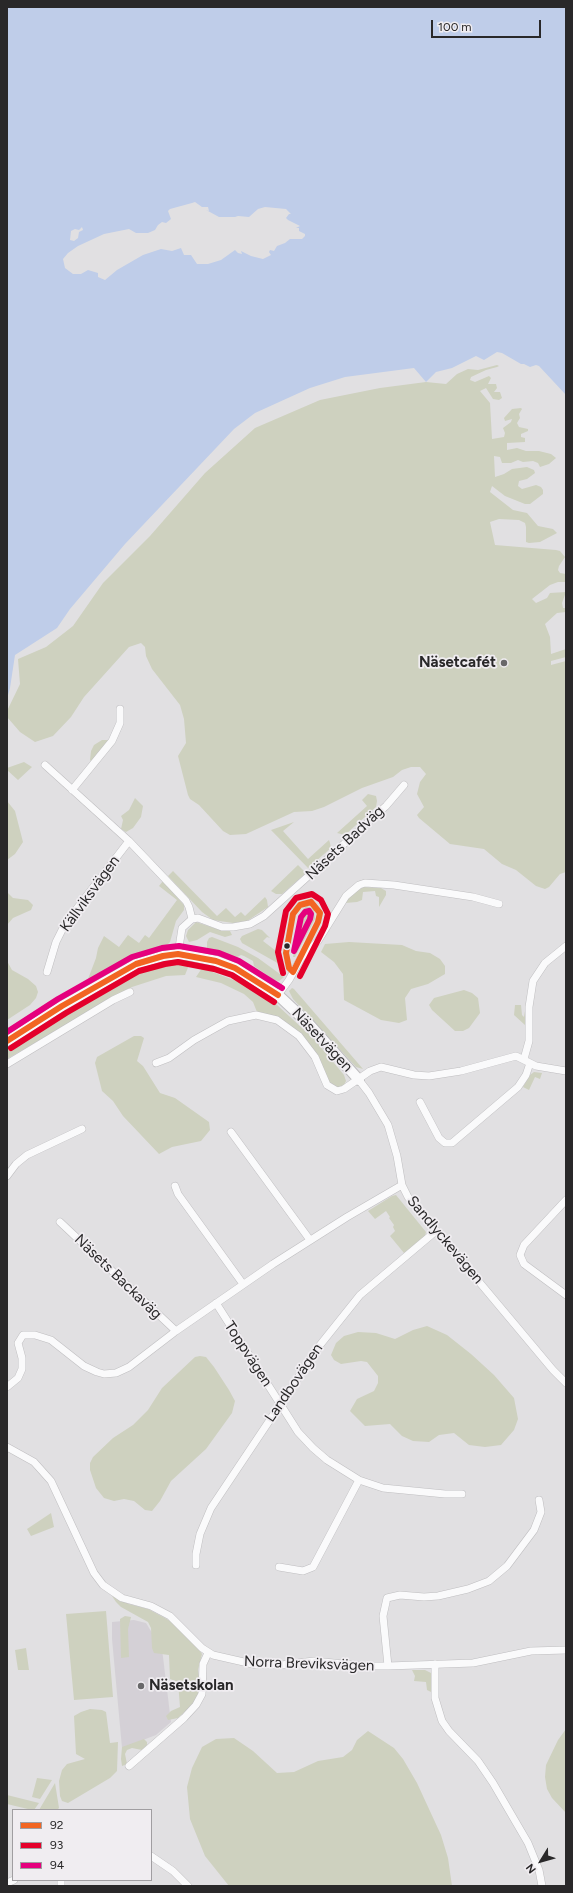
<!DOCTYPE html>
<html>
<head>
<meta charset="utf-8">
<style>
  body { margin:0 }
  #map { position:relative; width:573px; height:1893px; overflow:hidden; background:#e1e0e2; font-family:Figtree,sans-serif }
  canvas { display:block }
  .frame { position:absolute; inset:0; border:8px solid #292829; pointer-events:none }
  .legend { position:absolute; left:12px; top:1809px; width:140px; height:72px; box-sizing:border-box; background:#f0edf1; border:1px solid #a09ea1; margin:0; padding:5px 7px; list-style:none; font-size:12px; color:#292829 }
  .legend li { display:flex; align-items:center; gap:8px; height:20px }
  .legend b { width:20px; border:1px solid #a09ea1 }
  .north { position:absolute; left:521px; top:1841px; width:40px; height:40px; -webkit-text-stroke:3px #f0edf1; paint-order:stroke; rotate:233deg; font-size:11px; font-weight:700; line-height:16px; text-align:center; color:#292829 }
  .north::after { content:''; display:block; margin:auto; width:14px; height:18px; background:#292829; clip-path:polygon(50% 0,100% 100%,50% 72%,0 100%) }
  .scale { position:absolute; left:431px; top:20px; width:110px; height:18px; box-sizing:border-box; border:2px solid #292829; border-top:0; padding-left:5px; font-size:12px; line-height:14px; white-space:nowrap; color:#292829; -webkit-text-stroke:3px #f0edf1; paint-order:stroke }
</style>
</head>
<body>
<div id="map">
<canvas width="573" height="1893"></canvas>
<div class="frame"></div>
<ul class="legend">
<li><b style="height:5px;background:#f26522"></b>92</li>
<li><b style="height:5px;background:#e4002b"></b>93</li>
<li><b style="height:5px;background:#e5007d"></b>94</li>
</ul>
<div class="north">N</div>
<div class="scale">100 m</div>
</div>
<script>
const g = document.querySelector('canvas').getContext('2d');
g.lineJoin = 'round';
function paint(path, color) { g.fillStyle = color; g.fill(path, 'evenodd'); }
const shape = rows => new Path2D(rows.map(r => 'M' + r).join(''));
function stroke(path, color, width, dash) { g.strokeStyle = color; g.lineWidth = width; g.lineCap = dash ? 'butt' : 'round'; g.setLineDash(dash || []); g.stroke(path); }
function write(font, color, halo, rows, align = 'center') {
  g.font = font + ' Figtree,sans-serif'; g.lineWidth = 3.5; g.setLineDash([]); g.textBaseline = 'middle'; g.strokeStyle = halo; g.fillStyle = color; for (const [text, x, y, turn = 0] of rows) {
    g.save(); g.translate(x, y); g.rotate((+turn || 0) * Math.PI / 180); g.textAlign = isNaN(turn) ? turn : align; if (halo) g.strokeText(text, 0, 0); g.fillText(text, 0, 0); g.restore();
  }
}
paint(shape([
  [134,1620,146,1623,162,1649,171,1722,156,1735,122,1748,112,1639,112,1622]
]), '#d4d0d6');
paint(shape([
  [497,365,499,366,497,367,486,370,471,377,470,380,475,382,489,376,491,378,488,384,496,384,497,388,494,392,500,392,502,398,499,400,493,399,486,388,480,391,490,403,492,439,504,437,505,433,503,428,511,422,512,419,505,421,504,418,512,409,521,408,522,409,519,414,520,418,517,423,519,427,528,429,528,431,521,434,521,437,525,438,525,442,507,443,507,450,517,448,526,451,539,451,551,454,556,458,549,464,540,467,538,463,533,461,523,462,518,460,511,463,502,463,500,457,494,456,495,477,504,474,512,469,527,467,534,470,535,473,527,479,519,481,518,486,522,489,536,485,541,487,543,490,543,494,530,504,525,504,505,496,492,486,490,492,513,510,527,513,538,526,553,529,557,533,540,542,529,543,526,542,526,527,525,523,519,520,499,519,490,522,495,545,556,550,560,551,565,557,559,566,558,570,560,573,566,574,566,582,558,582,550,585,532,599,536,603,547,598,550,593,566,592,562,603,563,608,566,608,566,612,557,613,545,624,550,637,551,654,566,649,566,657,551,661,551,665,566,661,566,872,560,874,549,887,545,889,536,886,516,870,502,864,484,849,450,844,419,818,417,815,424,807,417,794,420,782,426,774,420,767,411,767,402,770,393,777,362,788,324,807,312,811,294,812,246,834,230,835,223,831,199,805,190,799,188,795,178,756,186,743,184,719,180,705,152,669,146,656,145,647,141,643,129,647,84,697,71,717,53,736,35,742,20,732,7,717,7,711,20,684,18,659,46,647,73,626,103,583,150,536,205,473,255,428,320,400,380,388,426,382,446,384,457,374,468,369,478,370],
  [102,740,109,740,92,762,90,760,91,751,94,745],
  [24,762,32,767,18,780,7,770,7,768],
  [368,794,376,796,377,801,376,807,345,835,337,833,367,806,362,800],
  [135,798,143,806,141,817,133,828,126,832,121,829,123,820,121,816,129,810],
  [7,801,15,811,23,842,15,854,7,860],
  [294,822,283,831,308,859,329,840,330,843,331,848,308,868,271,830],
  [298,865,306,873,282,894,276,894,271,891],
  [173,871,217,916,226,908,235,917,241,912,245,916,265,897,267,900,268,907,247,921,233,923,213,920,202,912,168,876],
  [163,881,184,905,184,910,176,921,170,942,164,948,136,954,88,983,88,979,96,958,98,948,104,936,119,947,128,935,139,943,145,935,149,938,177,900,159,886],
  [363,887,381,888,386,891,386,895,379,907,379,897,376,896,375,891,363,892,362,900,357,902,345,903,350,896],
  [7,892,13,898,28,900,33,905,31,910,13,918,7,925],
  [307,906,314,909,315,919,295,957,293,957,299,916,304,908],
  [196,922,217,929,230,931,232,935,225,937,210,932,197,940,189,942,186,936,188,930],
  [258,929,262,930,270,938,267,937,263,941,280,954,281,965,242,943,240,939,242,936],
  [212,937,238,947,258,958,284,977,279,981,274,980,254,966,253,961,244,956,241,955,237,957,207,950,207,942,209,938],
  [349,942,402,945,416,951,430,953,440,959,445,966,445,974,428,984,411,989,405,998,407,1020,399,1023,381,1020,344,1000,343,974,334,962,321,952,325,944],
  [7,961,12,970,28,979,36,986,38,992,36,998,30,1005,7,1020],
  [172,964,189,965,185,975,166,976,132,987,7,1059,7,1046,56,1015,126,977,147,969],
  [202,968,239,982,263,994,276,1004,314,1039,344,1075,346,1081,344,1085,337,1088,329,1083,317,1055,299,1033,275,1016,257,1012,253,1002,244,994,221,983,196,977],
  [292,988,294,989,363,1069,356,1067,293,999,289,991],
  [464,990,472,993,478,998,480,1013,469,1028,463,1031,455,1031,432,1010,429,1005,434,998],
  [515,1005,521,1005,522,1015,524,1017,526,1005,525,1025,514,1015],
  [134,1036,141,1036,144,1038,137,1061,143,1066,160,1093,175,1098,209,1122,210,1130,201,1141,172,1147,159,1154,123,1116,113,1101,102,1091,95,1063,97,1057],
  [534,1072,542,1073,540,1079,535,1077,529,1090,523,1087,530,1075],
  [396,1195,426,1232,425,1236,404,1253,390,1236,395,1231,393,1227,394,1225,389,1218,390,1217,386,1211,375,1219,368,1211,392,1196],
  [427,1326,447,1335,471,1354,494,1375,514,1398,518,1419,514,1430,501,1445,485,1447,469,1445,454,1433,439,1435,429,1442,413,1441,402,1436,390,1424,365,1426,350,1411,357,1399,374,1391,378,1383,378,1376,367,1362,361,1361,341,1364,334,1360,331,1355,336,1343,344,1336,358,1332,376,1333,395,1339,413,1330],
  [200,1356,206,1357,214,1367,229,1390,235,1401,232,1413,206,1449,171,1481,160,1501,152,1511,145,1510,134,1501,124,1499,114,1501,104,1498,96,1488,90,1470,90,1463,93,1457,113,1438,133,1425,148,1410,162,1388,195,1357],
  [51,1513,54,1527,31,1536,27,1529],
  [112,1596,129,1604,148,1609,165,1618,175,1624,200,1651,202,1654,198,1670,200,1685,198,1695,193,1704,178,1718,168,1720,166,1716,171,1711,180,1707,178,1682,170,1679,169,1655,154,1653,152,1648,151,1628,148,1622,121,1607,116,1602],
  [106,1611,113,1697,74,1700,66,1614],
  [125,1616,131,1617,128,1629,129,1657,121,1658,120,1619],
  [26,1648,29,1670,18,1670,15,1650],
  [412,1670,425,1670,431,1673,431,1692,427,1690,426,1682,414,1681,415,1676],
  [90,1709,102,1710,106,1712,110,1743,118,1742,117,1771,110,1778,68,1803,62,1801,60,1796,59,1781,62,1770,67,1764,85,1759,76,1754,74,1716,81,1712],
  [566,1729,566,1813,552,1798,547,1789,545,1777,546,1765,558,1740],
  [368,1731,394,1748,403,1759,417,1783,441,1835,448,1858,452,1886,229,1886,205,1856,190,1819,187,1787,192,1768,202,1747,216,1739,234,1738,253,1751,277,1773,294,1772,318,1761,343,1757,352,1750,357,1740],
  [144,1739,147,1742,147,1745,142,1750,132,1748,127,1750,125,1754,127,1764,122,1766,121,1759,122,1747],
  [37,1778,52,1780,40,1799,32,1797],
  [55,1783,59,1808,57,1810,39,1810],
  [7,1795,39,1803,34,1810,32,1810,7,1804]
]), '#ced1bf');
paint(shape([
  [7,7,566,7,566,395,539,366,536,365,530,367,524,364,521,364,502,353,497,352,484,360,476,356,452,368,436,372,426,382,414,368,345,377,310,388,255,413,234,429,125,544,70,609,57,628,15,655,10,688,7,699],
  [192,203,195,202,202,207,208,207,209,211,206,210,208,211,219,217,235,217,238,216,249,217,258,209,265,207,286,209,291,214,289,214,286,218,288,220,300,226,296,228,299,228,299,231,305,234,305,236,302,239,290,239,285,243,277,246,274,251,270,250,269,252,271,255,263,259,251,256,241,251,242,254,238,253,235,250,221,260,208,264,197,264,191,255,184,255,181,248,172,251,161,249,143,255,117,270,105,280,98,277,98,273,88,270,81,274,73,274,65,268,63,259,68,253,78,246,104,234,129,229,136,233,148,233,155,230,158,225,162,222,166,223,171,219,168,211,170,209],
  [82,227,83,230,79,232,78,238,74,241,70,240,71,231,75,229,79,230]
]), '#bfcde9');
const street = shape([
  [45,765,129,841,186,901,189,907,192,919],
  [72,790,112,741,120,723,120,709],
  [178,954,182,928,192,919,198,918,222,927,233,927,250,924,264,916,386,806,404,785],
  [47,972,56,942,65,924,129,841],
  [278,995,289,980,301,958,318,941,346,896,359,885,365,883,394,885,473,897,499,904],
  [524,1059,529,1041,529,1007,533,981,545,963,566,946],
  [156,1063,169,1058,194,1040,228,1021,256,1015,277,1020,299,1036,315,1057,327,1085,337,1091,344,1089,370,1071,381,1067,414,1075,429,1076,461,1071,516,1056,536,1066,566,1071],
  [7,1064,113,1000,130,992],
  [359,1080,369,1093,388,1125,397,1156,402,1185,408,1197,553,1370,566,1383],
  [420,1102,439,1138,445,1143,452,1143,518,1087,526,1075,530,1063],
  [231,1132,310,1240],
  [7,1176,16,1164,27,1155,82,1129],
  [175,1186,178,1194,243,1284],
  [566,1200,524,1245,520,1255,524,1264,566,1295],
  [60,1222,176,1331],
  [216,1303,298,1432,313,1448,327,1460,359,1480,383,1488,445,1494,462,1494],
  [7,1387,18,1378,22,1369,22,1358,18,1343,23,1335,35,1335,51,1340,84,1366,97,1372,104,1374,116,1373,129,1367,176,1331,273,1264,347,1217,402,1185],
  [7,1447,34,1462,51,1481,94,1573,103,1585,122,1598,151,1606,170,1616,202,1648,213,1655,257,1665,281,1665,314,1661,363,1666,388,1666,473,1663,531,1651,566,1650],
  [196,1565,196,1554,200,1534,211,1508,320,1345,360,1295,436,1231],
  [279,1567,303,1571,313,1567,359,1480],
  [435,1664,435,1698,442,1721,449,1731,478,1761,493,1783,528,1843,539,1870,542,1886],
  [388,1666,383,1616,387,1598,400,1595,424,1597,438,1596,468,1589,489,1581,507,1566,534,1530,541,1512,539,1500],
  [129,1766,184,1718,196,1705,202,1694,203,1664,208,1653],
  [151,1856,173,1871,188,1886],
  [61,1880,61,1886],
  [7,1883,14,1880]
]);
const secondary = shape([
  [7,1041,62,1006,136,964,163,956,178,954,192,956,216,961,235,968,278,995,309,1024,359,1080]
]);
stroke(street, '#bfbec0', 8);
stroke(secondary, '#bfbec0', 12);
stroke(street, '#fafafb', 7);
stroke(secondary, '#fafafb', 10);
stroke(shape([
  [311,902,320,913,318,922,293,972,289,968,286,953,293,914,300,905,311,902],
  [7,1041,62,1006,136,964,163,956,178,954,216,961,235,968,278,995]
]), '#f26522', 6);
stroke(shape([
  [283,973,278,952,286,911,296,898,312,894,321,900,328,914,325,926,300,976],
  [11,1048,66,1013,139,971,165,964,178,962,214,969,232,975,274,1002]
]), '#e4002b', 6);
stroke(shape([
  [309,911,311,914,310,919,294,951,301,917,305,912,309,911],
  [7,1032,58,999,132,957,162,948,179,946,219,953,239,961,282,988]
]), '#e5007d', 6);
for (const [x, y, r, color] of [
  [504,663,4,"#69686a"],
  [287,946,3.5,"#292829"],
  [141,1686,4,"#69686a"]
]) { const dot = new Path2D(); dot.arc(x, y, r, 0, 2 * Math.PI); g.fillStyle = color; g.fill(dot); stroke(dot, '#f0edf1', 1.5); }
write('bold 15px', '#292829', '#f0edf1', [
  ["Näsetcafét",496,663],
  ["Näsetskolan",149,1686,"left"]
], 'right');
write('15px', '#292829', '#f0edf1', [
  ["Näsets Badväg",345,843,-43],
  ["Källviksvägen",90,894,-54],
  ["Näsetvägen",322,1040,47],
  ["Sandlyckevägen",445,1240,50],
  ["Näsets Backaväg",118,1277,44],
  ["Toppvägen",248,1354,57],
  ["Landbovägen",294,1383,-56],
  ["Norra Breviksvägen",309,1664,2]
]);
</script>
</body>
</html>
